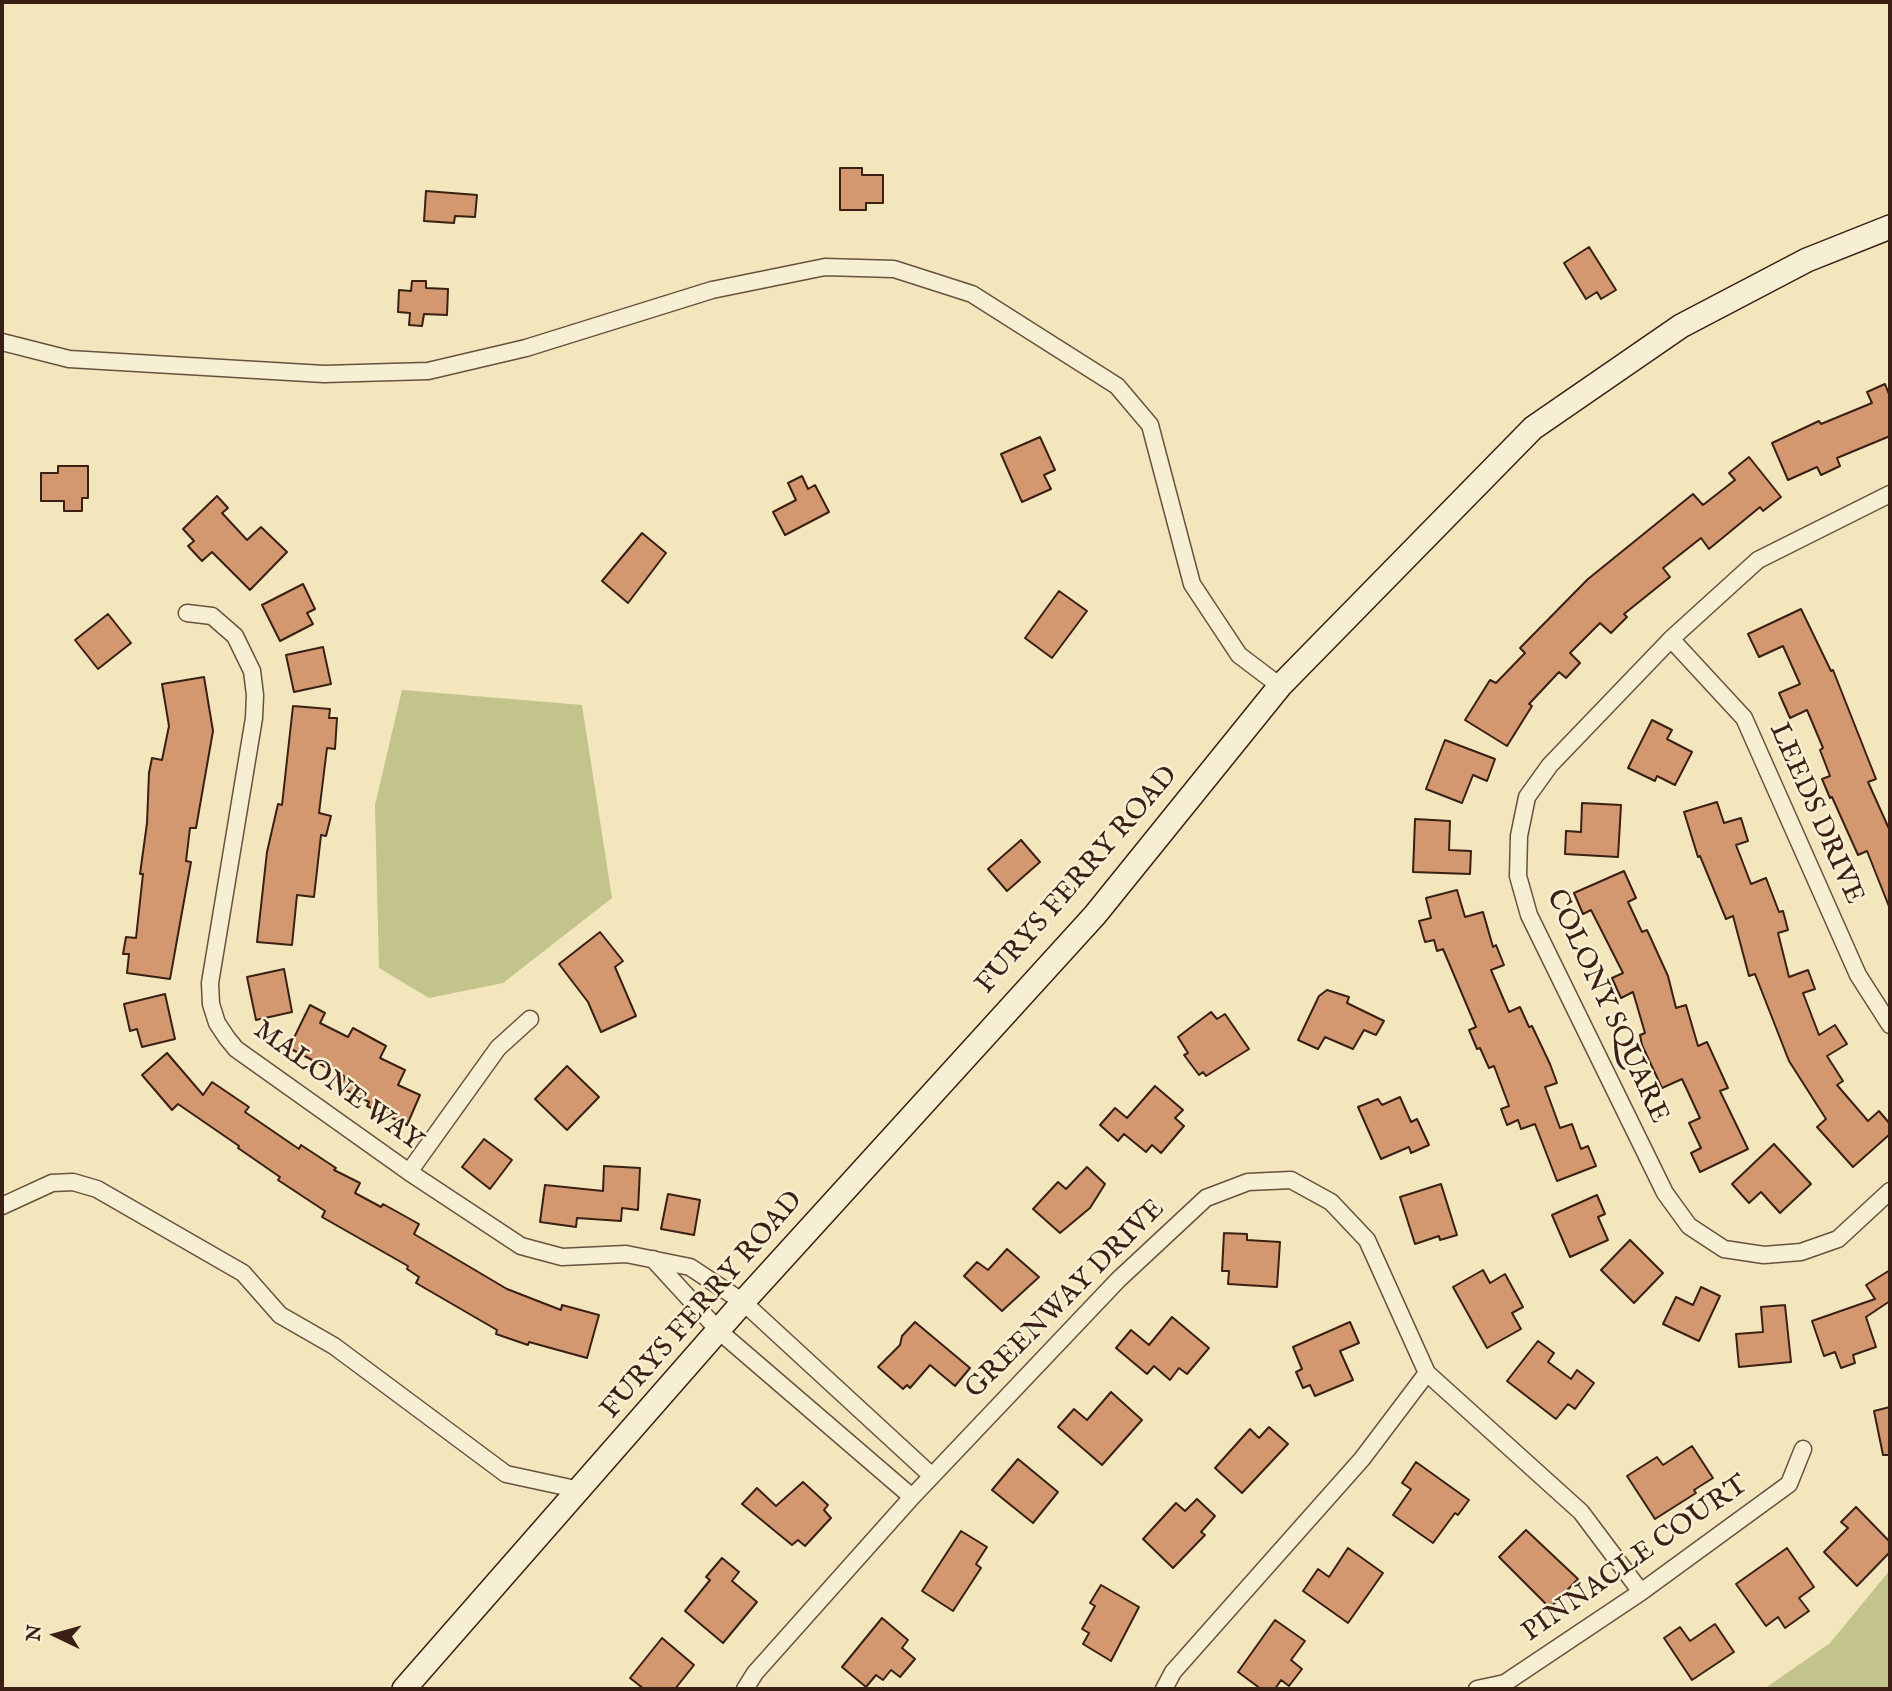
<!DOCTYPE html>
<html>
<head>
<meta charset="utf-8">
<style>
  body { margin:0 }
  #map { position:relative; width:1892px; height:1691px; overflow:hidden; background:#f3e6bd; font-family:"IM FELL English",serif }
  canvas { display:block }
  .frame { position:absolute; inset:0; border:4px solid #391f14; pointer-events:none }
  .north { position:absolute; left:21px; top:1600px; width:70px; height:70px; -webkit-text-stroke:5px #f7efd4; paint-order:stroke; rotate:275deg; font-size:19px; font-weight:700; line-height:28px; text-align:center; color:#391f14 }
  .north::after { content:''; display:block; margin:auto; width:24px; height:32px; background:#391f14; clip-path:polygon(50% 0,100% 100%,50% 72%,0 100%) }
</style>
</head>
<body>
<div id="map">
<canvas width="1892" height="1691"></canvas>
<div class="frame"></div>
<div class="north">N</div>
</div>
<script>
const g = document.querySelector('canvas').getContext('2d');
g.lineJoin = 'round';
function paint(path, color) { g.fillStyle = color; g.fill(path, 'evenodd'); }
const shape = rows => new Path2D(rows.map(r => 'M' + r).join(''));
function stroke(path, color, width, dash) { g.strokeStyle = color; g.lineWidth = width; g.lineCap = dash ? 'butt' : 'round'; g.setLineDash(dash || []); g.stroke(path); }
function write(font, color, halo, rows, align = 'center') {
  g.font = font + ' "IM FELL English",serif'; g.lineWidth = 5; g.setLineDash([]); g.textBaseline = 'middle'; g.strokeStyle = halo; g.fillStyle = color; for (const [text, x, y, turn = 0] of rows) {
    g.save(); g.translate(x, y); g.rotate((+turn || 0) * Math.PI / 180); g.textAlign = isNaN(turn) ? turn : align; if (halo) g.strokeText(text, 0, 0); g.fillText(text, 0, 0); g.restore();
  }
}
paint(shape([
  [402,690,582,705,612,898,503,983,429,998,379,968,375,805],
  [1890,1570,1890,1689,1764,1689,1830,1643]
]), '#c3c38c');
const building = shape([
  [840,168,862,168,862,175,883,175,883,203,866,203,866,210,840,210,840,168],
  [426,191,477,195,475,217,455,216,454,223,424,221,426,191],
  [1589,247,1616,290,1601,299,1597,292,1586,299,1564,263,1589,247],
  [412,281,426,281,426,288,448,289,447,315,424,314,422,326,409,325,410,313,398,312,399,290,411,291,412,281],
  [1885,384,1890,397,1890,436,1837,458,1840,466,1821,475,1817,467,1788,480,1772,443,1819,421,1821,424,1872,403,1867,392,1885,384],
  [1040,437,1055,470,1044,475,1051,489,1022,502,1001,454,1040,437],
  [1749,457,1781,497,1763,511,1760,507,1709,549,1701,538,1663,568,1670,577,1624,614,1627,617,1611,633,1600,623,1570,653,1580,663,1566,678,1559,672,1529,704,1532,706,1507,746,1465,720,1490,680,1496,683,1525,653,1520,648,1588,579,1693,494,1703,505,1735,480,1729,473,1749,457],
  [58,466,88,466,88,498,82,498,82,511,64,511,64,501,41,501,41,473,58,473,58,466],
  [802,476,808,489,815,485,829,512,785,535,773,512,796,500,788,483,802,476],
  [217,496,228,508,222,513,247,540,261,527,287,552,250,590,212,552,202,561,188,546,194,541,183,529,217,496],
  [642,533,666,553,628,603,602,581,642,533],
  [303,584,315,609,307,613,313,624,280,641,262,605,303,584],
  [1059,591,1087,611,1052,658,1025,638,1059,591],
  [1801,609,1831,671,1833,670,1876,779,1868,782,1890,831,1890,909,1867,851,1858,855,1832,797,1830,798,1822,779,1830,776,1820,750,1823,748,1807,710,1790,718,1779,693,1800,684,1783,646,1759,657,1748,634,1801,609],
  [108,614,131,643,98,669,75,640,108,614],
  [323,647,331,684,294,692,286,655,323,647],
  [204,677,213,731,196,828,190,828,186,861,191,862,170,979,127,973,129,954,123,954,126,937,136,938,143,874,140,874,147,823,149,773,152,758,162,760,169,726,162,684,204,677],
  [293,706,330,709,329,718,337,718,335,749,327,748,319,813,331,816,326,836,321,835,314,897,297,895,292,945,257,942,267,852,278,804,282,805,293,706],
  [1652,720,1672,730,1667,739,1692,752,1675,785,1657,776,1655,781,1628,768,1652,720],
  [1445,740,1495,759,1487,781,1473,775,1462,803,1426,789,1445,740],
  [1717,802,1724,823,1741,818,1748,841,1736,845,1751,884,1766,878,1779,912,1783,911,1788,930,1778,933,1789,977,1808,970,1815,989,1803,993,1819,1035,1835,1025,1847,1044,1827,1056,1843,1081,1837,1085,1868,1121,1879,1111,1890,1124,1890,1134,1853,1167,1817,1127,1826,1119,1789,1061,1755,974,1749,976,1733,916,1726,919,1700,856,1698,857,1684,812,1717,802],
  [1582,803,1621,805,1618,857,1565,854,1566,831,1581,832,1582,803],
  [1415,819,1450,821,1449,850,1471,851,1470,874,1413,872,1415,819],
  [1021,840,1040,862,1007,891,988,869,1021,840],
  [1624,871,1636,898,1628,902,1642,932,1647,930,1668,976,1676,1008,1686,1005,1698,1046,1707,1042,1728,1088,1720,1091,1748,1149,1700,1172,1691,1153,1701,1148,1689,1123,1700,1118,1682,1079,1662,1088,1642,1045,1640,1035,1645,1033,1633,992,1621,998,1612,978,1623,973,1591,910,1583,914,1574,893,1624,871],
  [1457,890,1465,917,1483,912,1493,947,1496,945,1504,965,1491,970,1509,1012,1520,1007,1529,1027,1532,1026,1550,1064,1557,1083,1545,1087,1560,1128,1572,1124,1581,1149,1588,1146,1596,1166,1557,1181,1535,1124,1521,1129,1518,1120,1507,1125,1501,1109,1509,1106,1494,1066,1489,1068,1480,1048,1477,1049,1469,1030,1476,1027,1443,949,1437,951,1434,940,1425,942,1419,921,1431,918,1426,898,1457,890],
  [600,932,623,961,615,967,636,1016,601,1032,588,1002,559,964,600,932],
  [284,969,292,1012,256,1020,247,977,284,969],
  [1327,990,1349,997,1347,1003,1384,1021,1376,1035,1364,1030,1353,1049,1325,1037,1318,1049,1298,1040,1319,996,1327,990],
  [165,994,175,1039,142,1047,137,1029,130,1031,124,1004,165,994],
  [310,1005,325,1013,320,1023,348,1037,353,1028,386,1046,380,1058,405,1070,398,1085,420,1095,407,1125,367,1106,369,1102,340,1087,345,1077,289,1048,310,1005],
  [1211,1012,1217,1019,1225,1014,1249,1049,1206,1076,1203,1072,1199,1075,1184,1055,1188,1053,1178,1037,1211,1012],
  [167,1053,203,1095,212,1082,249,1107,245,1112,299,1149,301,1145,336,1168,334,1170,360,1183,355,1193,381,1207,383,1204,419,1224,414,1234,507,1289,561,1310,562,1305,599,1315,587,1358,529,1342,528,1345,496,1334,497,1330,416,1283,419,1277,407,1269,408,1266,322,1217,325,1211,278,1180,280,1177,238,1148,239,1146,178,1104,172,1110,142,1075,167,1053],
  [567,1066,599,1097,567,1130,535,1099,567,1066],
  [1155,1086,1183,1110,1175,1118,1184,1126,1161,1153,1152,1145,1146,1152,1124,1134,1118,1141,1100,1125,1115,1108,1127,1118,1155,1086],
  [1400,1097,1411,1122,1417,1119,1429,1145,1411,1153,1409,1147,1381,1159,1358,1107,1378,1099,1382,1105,1400,1097],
  [484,1139,512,1160,490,1189,462,1167,484,1139],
  [1774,1144,1811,1184,1780,1213,1761,1192,1749,1203,1732,1184,1774,1144],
  [604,1166,640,1168,638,1210,622,1208,621,1221,577,1218,576,1227,540,1222,545,1185,603,1191,604,1166],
  [1087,1167,1105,1184,1090,1208,1060,1233,1033,1209,1058,1182,1066,1189,1087,1167],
  [1441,1184,1457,1235,1440,1240,1439,1236,1415,1244,1400,1197,1441,1184],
  [668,1194,700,1200,694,1235,661,1229,668,1194],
  [1597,1195,1605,1214,1598,1217,1608,1240,1570,1257,1552,1215,1597,1195],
  [1224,1233,1247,1234,1247,1240,1280,1242,1277,1287,1228,1284,1229,1271,1222,1271,1224,1233],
  [1630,1240,1663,1273,1634,1303,1601,1270,1630,1240],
  [1007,1249,1039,1277,1002,1311,964,1276,977,1262,988,1270,1007,1249],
  [1483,1270,1490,1283,1505,1274,1523,1307,1512,1313,1521,1329,1487,1348,1453,1287,1483,1270],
  [1890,1270,1890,1301,1866,1317,1876,1347,1853,1355,1855,1363,1841,1368,1835,1352,1824,1356,1812,1321,1875,1299,1866,1285,1890,1270],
  [1701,1287,1720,1296,1699,1341,1663,1324,1676,1297,1693,1305,1701,1287],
  [1785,1305,1791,1362,1739,1367,1736,1334,1763,1332,1761,1307,1785,1305],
  [1172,1317,1209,1348,1187,1374,1179,1368,1170,1380,1154,1366,1147,1374,1116,1348,1131,1330,1149,1345,1172,1317],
  [915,1322,970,1368,955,1386,930,1365,910,1388,907,1385,903,1389,878,1367,900,1345,902,1336,915,1322],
  [1350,1322,1359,1343,1340,1351,1353,1380,1315,1396,1310,1385,1303,1388,1296,1372,1302,1369,1293,1347,1350,1322],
  [1538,1341,1554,1353,1548,1362,1571,1379,1577,1370,1594,1383,1575,1409,1568,1404,1556,1419,1507,1381,1538,1341],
  [1111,1392,1142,1420,1102,1465,1058,1427,1074,1409,1087,1420,1111,1392],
  [1890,1407,1890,1455,1883,1455,1874,1411,1890,1407],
  [1269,1427,1288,1444,1242,1493,1215,1468,1250,1429,1259,1438,1269,1427],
  [1692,1446,1713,1478,1694,1490,1696,1493,1655,1519,1627,1476,1657,1457,1663,1465,1692,1446],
  [1018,1459,1058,1492,1033,1523,992,1490,1018,1459],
  [1416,1462,1469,1500,1458,1515,1455,1513,1433,1543,1393,1515,1411,1489,1402,1483,1416,1462],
  [803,1482,828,1505,824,1510,831,1518,805,1546,798,1540,792,1545,742,1504,757,1488,776,1506,803,1482],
  [1197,1499,1215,1516,1201,1532,1205,1535,1173,1568,1143,1539,1176,1503,1185,1511,1197,1499],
  [1856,1507,1890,1542,1890,1552,1857,1586,1824,1552,1848,1528,1841,1522,1856,1507],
  [1526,1530,1578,1579,1550,1608,1499,1557,1526,1530],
  [961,1531,987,1547,976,1564,981,1568,953,1611,922,1591,961,1531],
  [1348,1548,1383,1573,1348,1623,1303,1591,1318,1569,1329,1577,1348,1548],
  [1787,1548,1814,1587,1799,1598,1809,1611,1785,1628,1778,1617,1766,1626,1736,1584,1787,1548],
  [722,1558,739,1572,732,1581,757,1602,723,1643,685,1611,710,1580,706,1577,722,1558],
  [1101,1585,1139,1607,1111,1661,1083,1644,1089,1633,1082,1629,1095,1606,1090,1603,1101,1585],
  [882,1618,908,1640,902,1648,915,1659,900,1677,891,1670,883,1680,876,1675,866,1687,842,1667,882,1618],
  [1275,1620,1305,1641,1291,1660,1302,1669,1289,1686,1281,1680,1275,1689,1261,1689,1238,1672,1275,1620],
  [1715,1624,1734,1652,1692,1680,1664,1638,1680,1627,1690,1641,1715,1624],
  [662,1638,694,1665,675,1689,644,1689,630,1678,662,1638]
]);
paint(building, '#d39870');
stroke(building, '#391f14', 2);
const minor = shape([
  [2,342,69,359,324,374,428,371,526,348,712,290,825,267,894,269,972,294,1117,386,1150,425,1192,584,1239,655,1280,686],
  [1890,494,1758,560,1671,639,1550,765,1527,797,1519,836,1518,876,1529,915,1665,1193,1689,1226,1724,1249,1764,1255,1801,1252,1838,1239,1890,1191],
  [187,613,212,616,235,636,252,671,255,695,254,718,210,983,211,1004,217,1023,227,1038,236,1049,409,1172,521,1246,562,1257,626,1254,690,1267,743,1302,932,1476],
  [1671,639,1744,718,1858,975,1890,1025],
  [409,1172,498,1048,530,1019],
  [2,1206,52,1183,73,1182,97,1189,243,1273,280,1315,334,1346,506,1474,580,1490],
  [653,1259,720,1332,912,1497],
  [1427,1373,1581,1512,1641,1592],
  [745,1689,755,1673,912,1497,1118,1280,1206,1198,1248,1182,1291,1180,1331,1202,1367,1240,1427,1373,1362,1459,1173,1672,1164,1689],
  [1477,1689,1505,1683,1641,1592,1789,1484,1803,1449]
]);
const secondary = shape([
  [404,1689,743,1302,1095,915,1280,686,1533,428,1681,326,1807,260,1890,227]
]);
stroke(minor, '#68513e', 19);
stroke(secondary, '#391f14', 26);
stroke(minor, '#f7efd4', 16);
stroke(secondary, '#f7efd4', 23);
write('28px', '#391f14', '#f7efd4', [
  ["LEEDS DRIVE",1815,814,66],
  ["FURYS FERRY ROAD",1078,881,-49],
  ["COLONY SQUARE",1606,1007,65],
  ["MALONE WAY",337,1087,36],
  ["GREENWAY DRIVE",1066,1300,-45],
  ["FURYS FERRY ROAD",703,1306,-49],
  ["PINNACLE COURT",1636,1560,-35]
]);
</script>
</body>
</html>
